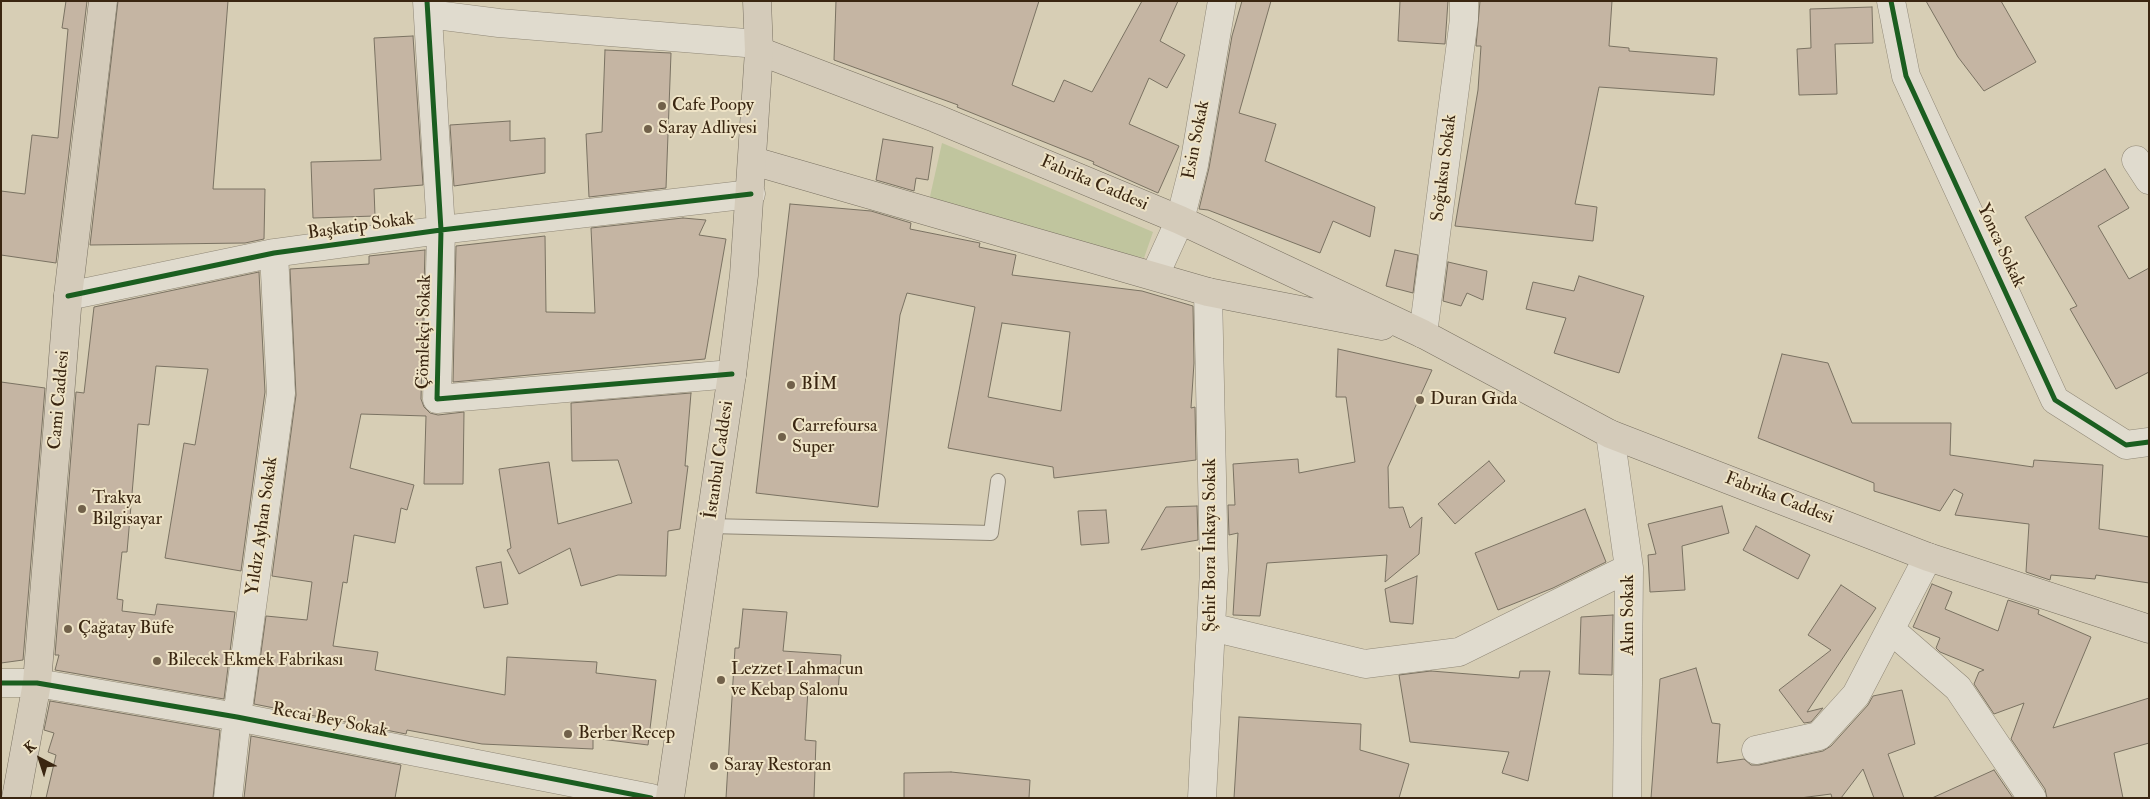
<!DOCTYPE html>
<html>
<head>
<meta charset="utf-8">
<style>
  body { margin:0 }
  #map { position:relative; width:2150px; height:799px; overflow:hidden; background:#d7ceb5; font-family:"IM FELL Double Pica",serif }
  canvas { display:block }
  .frame { position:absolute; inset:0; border:2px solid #3a2611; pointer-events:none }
  .north { position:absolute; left:15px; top:734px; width:50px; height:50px; -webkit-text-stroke:4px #eee3c6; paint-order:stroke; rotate:320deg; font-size:14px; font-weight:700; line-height:20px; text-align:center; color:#3a2611 }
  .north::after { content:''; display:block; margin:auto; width:18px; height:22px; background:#3a2611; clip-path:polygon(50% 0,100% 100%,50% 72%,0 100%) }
</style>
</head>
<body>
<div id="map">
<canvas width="2150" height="799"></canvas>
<div class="frame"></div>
<div class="north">K</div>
</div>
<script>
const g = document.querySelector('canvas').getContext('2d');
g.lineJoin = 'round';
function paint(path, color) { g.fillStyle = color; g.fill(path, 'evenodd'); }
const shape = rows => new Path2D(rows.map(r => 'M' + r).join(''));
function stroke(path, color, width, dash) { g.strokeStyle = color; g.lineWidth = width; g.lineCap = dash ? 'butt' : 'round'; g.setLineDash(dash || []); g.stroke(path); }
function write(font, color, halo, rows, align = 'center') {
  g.font = font + ' "IM FELL Double Pica",serif'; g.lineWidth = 4; g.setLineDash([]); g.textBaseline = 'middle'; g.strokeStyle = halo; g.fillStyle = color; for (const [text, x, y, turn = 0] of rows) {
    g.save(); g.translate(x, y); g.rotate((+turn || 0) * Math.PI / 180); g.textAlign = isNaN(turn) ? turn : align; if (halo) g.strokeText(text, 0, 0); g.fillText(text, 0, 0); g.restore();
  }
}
paint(shape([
  [942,143,1029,179,1153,232,1144,258,1011,227,929,201]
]), '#c0c59e');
const building = shape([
  [66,1,87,1,56,263,1,255,1,191,25,194,32,135,58,138,68,29,62,28,66,1],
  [118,1,228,1,213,189,265,189,264,239,245,243,90,245,118,1],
  [836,1,1039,1,1012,85,1054,102,1064,80,1092,92,1142,1,1178,1,1160,41,1185,55,1167,88,1149,78,1129,124,1179,146,1158,193,1093,164,1094,162,957,107,958,105,834,60,836,1],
  [1242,1,1271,1,1239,113,1276,124,1265,161,1375,207,1370,237,1333,221,1320,253,1208,210,1199,209,1209,168,1232,36,1242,1],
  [1400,1,1448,1,1445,44,1398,41,1400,1],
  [1480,1,1612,1,1609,46,1629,48,1629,51,1717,58,1714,95,1599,87,1575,204,1597,207,1593,241,1455,226,1478,90,1481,46,1476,46,1480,1],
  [1926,1,2001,1,2036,62,1984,91,1958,57,1926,1],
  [1872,7,1873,43,1835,44,1837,94,1799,95,1797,49,1811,48,1810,9,1872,7],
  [413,36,423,185,374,189,375,216,313,218,311,162,381,160,374,38,413,36],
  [605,50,671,53,666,188,589,197,586,134,602,132,605,50],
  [510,121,510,141,545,138,545,173,454,186,450,125,510,121],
  [883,139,933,147,928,180,916,178,914,191,876,180,883,139],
  [2105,169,2129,208,2098,226,2129,279,2149,268,2149,372,2116,389,2070,309,2077,306,2025,217,2105,169],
  [790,204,871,211,911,223,910,229,980,243,979,247,1016,255,1012,275,1142,291,1193,306,1194,363,1191,408,1195,407,1196,460,1054,478,1053,467,948,448,975,307,907,293,900,315,878,507,756,493,790,204],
  [1002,323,1070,332,1061,411,988,397,1002,323],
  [683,218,706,220,699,235,726,239,705,359,453,382,456,246,545,236,546,312,595,313,591,228,683,218],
  [425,250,421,399,424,407,430,413,438,415,464,412,463,484,424,484,426,416,361,414,350,468,414,485,407,510,401,508,395,543,354,535,347,583,343,582,333,646,378,652,375,670,505,695,507,657,597,662,596,673,656,680,648,745,593,738,593,749,482,744,407,730,406,734,254,704,266,616,307,620,312,582,272,576,296,395,290,269,369,264,369,256,425,250],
  [1395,250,1418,255,1413,293,1386,286,1395,250],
  [1448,262,1487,271,1483,300,1467,293,1461,306,1443,301,1448,262],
  [259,272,265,392,241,571,165,558,184,443,195,445,208,369,156,366,149,425,138,424,127,552,122,552,117,599,123,600,122,611,155,615,157,604,235,612,224,699,55,670,59,655,55,655,76,392,84,393,94,307,259,272],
  [1579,276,1644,296,1619,373,1554,353,1566,318,1526,309,1533,282,1574,291,1579,276],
  [1338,349,1432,370,1388,467,1389,508,1403,507,1410,528,1422,517,1419,554,1385,582,1387,555,1267,563,1260,616,1233,615,1238,533,1229,535,1228,505,1235,505,1233,464,1298,459,1299,473,1355,462,1346,397,1336,397,1338,349],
  [1782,354,1828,363,1852,423,1951,423,1950,455,2033,467,2034,460,2103,465,2099,529,2149,537,2149,583,2096,575,2095,579,2051,575,2050,580,2026,572,2029,524,1955,515,1963,494,1954,489,1940,511,1874,491,1874,483,1758,438,1782,354],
  [1,382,45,388,23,660,1,663,1,382],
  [691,393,685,466,688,466,680,529,668,531,666,576,618,575,581,586,570,548,519,574,507,550,511,548,499,469,549,462,558,524,632,503,618,460,572,461,571,403,691,393],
  [1489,461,1505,481,1455,524,1438,504,1489,461],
  [1197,506,1198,540,1141,550,1166,507,1197,506],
  [1722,506,1729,533,1682,546,1685,590,1650,592,1648,555,1656,554,1648,524,1722,506],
  [1585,509,1606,562,1553,588,1498,610,1475,553,1585,509],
  [1106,510,1109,543,1081,545,1078,511,1106,510],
  [1756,526,1810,555,1798,579,1743,550,1756,526],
  [501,562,508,604,484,608,476,567,501,562],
  [1417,576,1413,624,1390,622,1385,589,1417,576],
  [1932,584,1952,592,1945,609,1998,631,2008,600,2039,610,2038,614,2091,637,2053,728,2149,698,2149,743,2114,753,2123,798,2047,798,2045,789,2011,739,2024,703,1994,714,1974,684,1979,672,1984,670,1940,652,1936,648,1940,638,1913,627,1932,584],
  [1841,585,1876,608,1807,712,1823,708,1811,722,1804,723,1779,690,1831,650,1808,635,1841,585],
  [743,609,787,612,783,651,841,655,838,691,808,689,805,740,816,741,814,798,726,798,735,648,739,648,743,609],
  [1613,615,1612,675,1579,674,1581,617,1613,615],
  [1696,668,1712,723,1720,724,1717,763,1744,759,1751,765,1759,765,1823,751,1831,746,1868,705,1873,696,1902,690,1915,744,1888,754,1904,798,1874,798,1863,769,1841,798,1832,798,1831,794,1800,798,1651,798,1660,679,1696,668],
  [1431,671,1519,678,1520,671,1550,671,1528,781,1502,773,1509,752,1410,742,1399,675,1431,671],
  [50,701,220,730,213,798,46,798,56,755,48,752,54,733,44,730,50,701],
  [1239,717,1361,724,1360,750,1409,764,1399,798,1234,798,1239,717],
  [251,736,401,765,395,798,244,798,251,736],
  [1994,770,2013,798,1932,798,1994,770],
  [951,772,1030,780,1029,798,904,798,904,773,951,772]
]);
paint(building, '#c5b5a3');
stroke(building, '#7a7262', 1);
const service = shape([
  [710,526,991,533,998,481]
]);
const minor = shape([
  [427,1,441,230,437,399,732,374],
  [1891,1,1906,76,2055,400,2126,445,2149,442],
  [428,14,499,23,758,44],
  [2136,160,2149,180],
  [1155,275,1180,220,1194,165,1222,1],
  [68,296,274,253,441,230,751,194],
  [1423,334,1464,19,1464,1],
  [1610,434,1629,568,1627,798],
  [1211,627,1365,664,1459,652,1629,568],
  [1891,630,1958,688,2032,798],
  [1,683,37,683,237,717,651,798],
  [1756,750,1819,736,1856,695,1928,557],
  [228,798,237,717,281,393,274,253],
  [1202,798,1214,570,1208,292]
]);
const primary = shape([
  [759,51,935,118,1180,220,1423,334,1610,434,1928,557,2149,629],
  [753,161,1208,292,1382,326],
  [16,798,37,683,68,296,103,1]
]);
const trunk = shape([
  [670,798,732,374,744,275,759,51,757,1]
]);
stroke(service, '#908877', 16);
stroke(minor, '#908877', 29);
stroke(primary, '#7a7262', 29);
stroke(trunk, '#7a7262', 29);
stroke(service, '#e0dbce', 14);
stroke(minor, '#e0dbce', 28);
stroke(primary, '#d4cbba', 28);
stroke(trunk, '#d4cbba', 28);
stroke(shape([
  [427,1,441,230,437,399,732,374],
  [1891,1,1906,76,2055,400,2126,445,2149,442],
  [68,296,274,253,441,230,751,194],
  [1,683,37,683,237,717,651,798]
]), '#1b5e20', 5);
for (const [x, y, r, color] of [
  [662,106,5,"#71614a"],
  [648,129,5,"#71614a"],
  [791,385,5,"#71614a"],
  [1420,400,5,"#71614a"],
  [782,437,5,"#71614a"],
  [82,509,5,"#71614a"],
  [68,629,5,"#71614a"],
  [157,661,5,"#71614a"],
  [721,680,5,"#71614a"],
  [568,734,5,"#71614a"],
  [714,766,5,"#71614a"]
]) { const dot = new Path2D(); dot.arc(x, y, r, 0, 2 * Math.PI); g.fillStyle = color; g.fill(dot); stroke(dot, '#eee3c6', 2); }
write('18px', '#3a2611', '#eee3c6', [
  ["Cafe Poopy",672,106],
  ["Saray Adliyesi",658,129],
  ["BİM",801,385],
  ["Duran Gıda",1430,400],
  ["Carrefoursa",792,427],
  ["Super",792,448],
  ["Trakya",92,499],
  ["Bilgisayar",92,520],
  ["Çağatay Büfe",78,629],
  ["Bilecek Ekmek Fabrikası",167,661],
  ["Lezzet Lahmacun",731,670],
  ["ve Kebap Salonu",731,691],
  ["Berber Recep",578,734],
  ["Saray Restoran",724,766]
], 'left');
write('18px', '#3a2611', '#eee3c6', [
  ["Esin Sokak",1197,140,-79],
  ["Soğuksu Sokak",1445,168,-83],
  ["Fabrika Caddesi",1094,184,23],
  ["Başkatip Sokak",361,227,-8],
  ["Yonca Sokak",2000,246,65],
  ["Çömlekçi Sokak",425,332,-89],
  ["Cami Caddesi",60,400,-85],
  ["İstanbul Caddesi",720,460,-82],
  ["Fabrika Caddesi",1779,499,21],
  ["Yıldız Ayhan Sokak",263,526,-82],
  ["Şehit Bora İnkaya Sokak",1211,545,-90],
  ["Akın Sokak",1629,615,-90],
  ["Recai Bey Sokak",330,721,11]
]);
</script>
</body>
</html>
